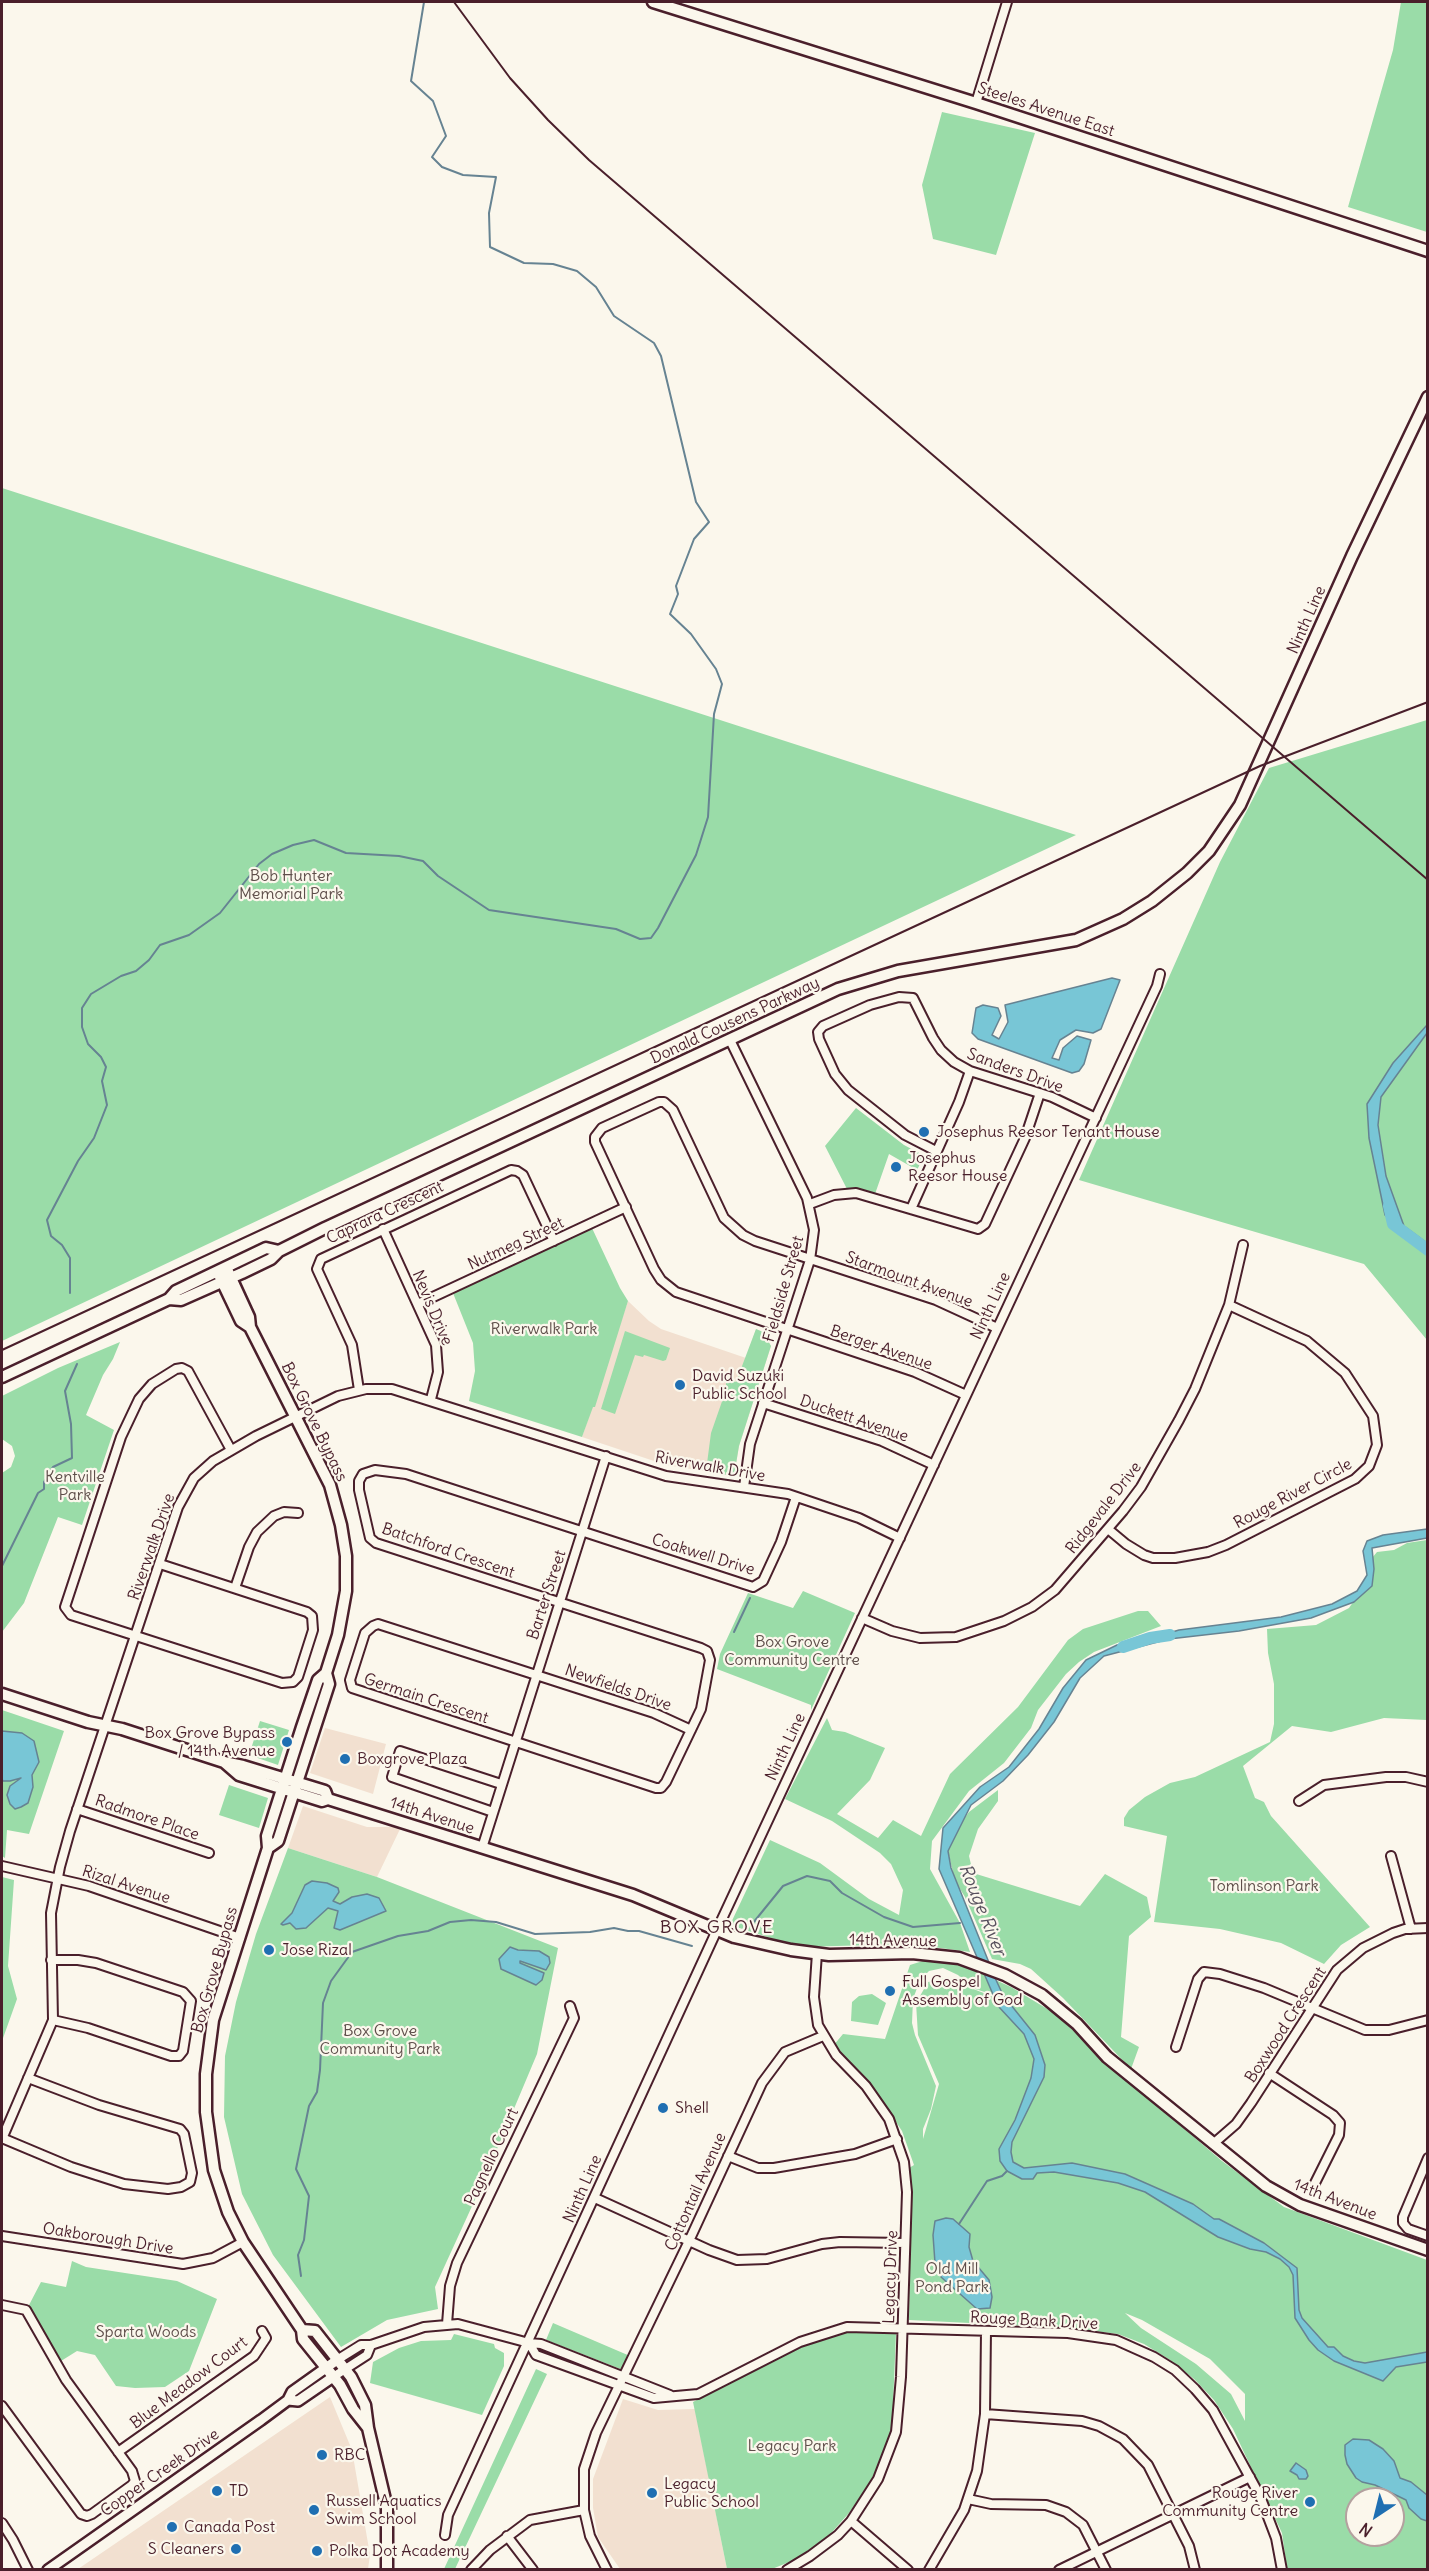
<!DOCTYPE html>
<html>
<head>
<meta charset="utf-8">
<style>
  body { margin:0 }
  #map { position:relative; width:1429px; height:2571px; overflow:hidden; background:#fbf7ec; font-family:Delius,sans-serif }
  canvas { display:block }
  .frame { position:absolute; inset:0; border:3px solid #4a1f2b; pointer-events:none }
  .north { position:absolute; left:1345px; top:2487px; width:60px; height:60px; box-sizing:border-box; background:#fbf7ec; border:2px solid #b4a19f; border-radius:50%; rotate:215deg; font-size:16px; font-weight:700; line-height:24px; text-align:center; color:#4a1f2b }
  .north::after { content:''; display:block; margin:auto; width:21px; height:27px; background:#1f6fb2; clip-path:polygon(50% 0,100% 100%,50% 72%,0 100%) }
</style>
</head>
<body>
<div id="map">
<canvas width="1429" height="2571"></canvas>
<div class="frame"></div>
<div class="north">N</div>
</div>
<script>
const g = document.querySelector('canvas').getContext('2d');
g.lineJoin = 'round';
function paint(path, color) { g.fillStyle = color; g.fill(path, 'evenodd'); }
const shape = rows => new Path2D(rows.map(r => 'M' + r).join(''));
function stroke(path, color, width, dash) { g.strokeStyle = color; g.lineWidth = width; g.lineCap = dash ? 'butt' : 'round'; g.setLineDash(dash || []); g.stroke(path); }
function write(font, color, halo, rows, align = 'center') {
  g.font = font + ' Delius,sans-serif'; g.lineWidth = 4.5; g.setLineDash([]); g.textBaseline = 'middle'; g.strokeStyle = halo; g.fillStyle = color; for (const [text, x, y, turn = 0] of rows) {
    g.save(); g.translate(x, y); g.rotate((+turn || 0) * Math.PI / 180); g.textAlign = isNaN(turn) ? turn : align; if (halo) g.strokeText(text, 0, 0); g.fillText(text, 0, 0); g.restore();
  }
}
paint(shape([
  [628,1301,649,1321,661,1329,746,1358,756,1329,763,1332,771,1346,739,1446,734,1476,666,1465,582,1437],
  [325,1728,386,1744,373,1794,310,1773],
  [303,1806,367,1827,401,1827,377,1877,288,1848],
  [330,2397,352,2450,370,2555,368,2569,78,2569],
  [623,2399,658,2410,695,2409,727,2569,620,2569,598,2537,593,2508,593,2479]
]), '#f2e0d0');
paint(shape([
  [1401,2,1427,2,1427,232,1348,207,1393,50],
  [942,112,1035,133,996,255,933,239,922,185],
  [2,488,1076,835,2,1341],
  [1427,720,1427,1340,1364,1264,1079,1180,1220,862,1269,768],
  [856,1108,904,1145,921,1154,923,1158,917,1170,889,1154,875,1194,847,1189,825,1146],
  [592,1228,620,1288,628,1301,595,1407,593,1407,582,1437,469,1401,475,1371,473,1343,453,1293],
  [756,1329,763,1332,771,1346,739,1446,734,1476,706,1471,711,1433,726,1390,726,1378,736,1382],
  [625,1331,670,1348,666,1360,663,1361,644,1355,643,1357,635,1355,615,1414,601,1409],
  [120,1342,113,1359,103,1375,86,1415,114,1430,82,1525,58,1517,24,1603,2,1632,2,1473,11,1467,15,1456,12,1446,2,1439,2,1396,58,1368],
  [1427,1540,1427,1720,1384,1718,1331,1732,1292,1726,1243,1766,1255,1798,1264,1802,1271,1816,1370,1927,1341,1945,1324,1964,1281,1943,1220,1929,1154,1922,1167,1836,1124,1826,1124,1818,1129,1810,1145,1797,1170,1783,1195,1777,1270,1742,1274,1724,1274,1684,1268,1653,1267,1629,1316,1625,1349,1608,1362,1589,1372,1558,1377,1552,1394,1550,1407,1543],
  [803,1591,855,1613,811,1710,811,1705,717,1669,720,1654,748,1593,793,1608],
  [1138,1611,1148,1611,1161,1626,1094,1652,1079,1662,1066,1674,1038,1710,1031,1728,1004,1763,969,1791,932,1841,930,1869,960,1923,970,1952,911,1944,799,1947,730,1925,770,1840,820,1863,869,1899,899,1915,903,1890,891,1864,880,1853,832,1821,785,1799,827,1718,832,1730,845,1732,885,1748,870,1780,837,1814,878,1838,893,1820,921,1836,950,1774,1018,1707,1068,1640,1083,1629],
  [2,1710,64,1731,29,1834,7,1830,5,1858,2,1856],
  [260,1721,289,1730,278,1765,249,1755],
  [229,1785,268,1798,259,1828,219,1815],
  [998,1790,998,1801,978,1829,969,1856,973,1873,1080,1906,1105,1874,1147,1897,1151,1917,1129,1936,1121,2037,1139,2047,1131,2069,1063,1998,1031,1969,1020,1964,992,1959,965,1897,955,1881,948,1851,956,1829,969,1812],
  [288,1848,377,1877,558,1948,537,2054,484,2180,435,2287,438,2309,387,2320,341,2347,273,2255,242,2194,224,2117,225,2056,236,2002,256,1934],
  [2,1877,14,1880,8,1966,17,1999,2,2041],
  [929,1959,944,1960,971,1969,1011,1987,1054,2013,1133,2085,1222,2161,1284,2207,1427,2260,1427,2569,1287,2569,1282,2533,1233,2429,1214,2400,1194,2379,1170,2360,1144,2344,1118,2334,1070,2328,909,2320,911,2188,909,2168,914,2165,902,2131,872,2086,833,2046,843,2034,885,2039,910,1965],
  [943,1968,958,1975,972,1988,1010,2000,1012,2004,945,1978,928,1982,916,2003,918,2035,939,2084,923,2139,923,2129,931,2109,936,2086,915,2035,912,2023,913,1999,920,1980,929,1971],
  [1125,2313,1142,2320,1210,2359,1245,2394,1245,2421,1231,2394,1196,2364,1141,2328],
  [1357,2499,1393,2499,1393,2535,1357,2535],
  [872,1994,886,2003,878,2025,851,2021,852,2002,859,1996],
  [72,2261,86,2267,177,2281,217,2299,189,2371,165,2387,135,2388,116,2386,95,2355,77,2351,61,2361,28,2307,41,2282,66,2287],
  [553,2323,630,2356,623,2370,546,2340],
  [836,2330,891,2330,896,2333,892,2430,880,2463,867,2488,849,2513,825,2540,794,2560,772,2569,727,2569,693,2402,801,2344],
  [454,2334,494,2344,495,2348,504,2353,504,2366,482,2415,370,2383,373,2362,399,2348,421,2341,451,2340],
  [536,2369,547,2374,455,2569,444,2569]
]), '#9adca8');
const water = shape([
  [1112,978,1120,980,1101,1029,1093,1033,1076,1030,1060,1040,1052,1058,1059,1060,1063,1048,1077,1036,1091,1040,1084,1064,1079,1071,1072,1073,978,1039,972,1033,976,1008,983,1005,998,1008,1001,1016,992,1035,999,1039,1008,1022,1005,1005,1112,978],
  [1427,1025,1427,1033,1381,1097,1378,1125,1386,1176,1404,1226,1427,1243,1427,1254,1385,1215,1369,1138,1367,1104,1393,1063,1427,1025],
  [1427,1529,1427,1538,1372,1548,1374,1569,1372,1586,1354,1602,1311,1618,1239,1631,1169,1639,1104,1656,1080,1678,1054,1722,1028,1755,1003,1781,971,1805,948,1851,951,1868,996,1980,1003,1995,1035,2035,1045,2065,1044,2077,1012,2142,1011,2152,1013,2162,1024,2168,1072,2163,1125,2174,1193,2204,1214,2219,1219,2219,1264,2243,1297,2268,1299,2310,1302,2318,1328,2347,1334,2347,1343,2356,1354,2361,1365,2363,1427,2352,1427,2362,1396,2367,1383,2381,1334,2361,1318,2350,1309,2340,1295,2318,1293,2275,1289,2267,1280,2259,1266,2252,1250,2249,1218,2237,1145,2192,1118,2183,1054,2172,1037,2173,1033,2179,1022,2179,1007,2171,1000,2161,999,2149,1015,2120,1031,2078,1034,2059,1024,2034,998,2006,939,1869,943,1828,980,1787,1009,1767,1039,1729,1063,1688,1086,1660,1117,1645,1138,1642,1179,1630,1281,1617,1332,1604,1357,1591,1367,1575,1363,1551,1367,1541,1383,1535,1427,1529],
  [2,1731,22,1733,34,1741,39,1762,32,1775,33,1787,28,1803,21,1807,15,1809,10,1804,7,1795,10,1786,21,1778,10,1781,3,1781,2,1779,2,1731],
  [312,1881,327,1883,338,1888,339,1892,333,1901,340,1904,352,1897,367,1894,379,1898,386,1911,340,1930,334,1928,338,1911,328,1908,306,1928,296,1929,290,1923,283,1925,281,1924,292,1913,305,1885,312,1881],
  [510,1947,518,1950,539,1951,549,1957,550,1963,546,1970,520,1961,520,1963,544,1973,542,1980,536,1985,501,1969,499,1959,510,1947],
  [946,2218,953,2219,970,2234,969,2247,973,2261,989,2280,992,2297,990,2308,977,2309,941,2277,941,2270,935,2263,933,2235,935,2221,946,2218],
  [1353,2439,1369,2440,1383,2449,1394,2461,1400,2478,1411,2482,1427,2495,1427,2521,1421,2519,1409,2508,1406,2500,1375,2485,1362,2482,1356,2478,1347,2464,1345,2455,1345,2445,1353,2439],
  [1296,2463,1306,2470,1308,2476,1306,2479,1299,2479,1297,2475,1290,2471,1296,2463]
]);
paint(water, '#78c6d6');
stroke(water, '#668392', 1.5);
stroke(shape([
  [70,1293,70,1258,62,1245,51,1236,47,1220,78,1161,94,1138,107,1105,102,1081,106,1067,101,1057,88,1044,82,1027,82,1008,91,994,121,976,136,971,149,960,160,945,189,935,220,913,259,864,272,854,293,845,314,840,346,853,399,856,423,861,438,876,489,910,616,929,640,939,651,938,658,928,696,855,708,817,714,714,722,684,716,669,691,634,670,614,678,594,676,586,694,539,709,522,696,502,661,356,654,343,614,316,596,287,577,271,553,264,524,263,490,247,489,213,496,177,463,175,442,167,432,157,446,136,433,101,411,81,424,2],
  [2,1566,38,1493,44,1489,44,1482,53,1467,72,1458,71,1424,65,1391,77,1364],
  [734,1632,750,1598],
  [753,1923,783,1886,807,1876,830,1881,842,1893,884,1917,913,1927,960,1923],
  [959,2224,987,2181,1002,2176,1007,2171],
  [301,2276,298,2255,304,2240,309,2196,296,2169,309,2106,317,2092,320,2070,323,2003,331,1981,352,1952,398,1936,428,1931,450,1922,471,1920,496,1922,535,1934,590,1932,614,1928,628,1931,639,1931,692,1946]
]), '#668392', 2);
stroke(shape([
  [1389,1206,1393,1224,1428,1250],
  [1123,1647,1150,1638,1170,1635]
]), '#78c6d6', 12);
const minor = shape([
  [976,103,1007,2],
  [730,1040,807,1198,814,1230,810,1260,750,1444,744,1487],
  [936,1151,905,1135,848,1090,835,1074,819,1039,818,1032,823,1026,870,1005,899,997,913,998,933,1038,941,1050,954,1062,970,1071,1052,1097,1096,1118],
  [810,1204,834,1195,856,1193,978,1229,985,1224,1025,1138,1040,1093],
  [911,1209,959,1102,970,1071],
  [383,1229,436,1345,438,1372,431,1399],
  [418,1304,626,1207],
  [359,1390,352,1345,317,1269,321,1259,511,1170,517,1171,523,1175,554,1241],
  [966,1395,915,1372,676,1292,661,1280,654,1269,595,1142,595,1137,602,1128,659,1102,664,1102,673,1110,724,1218,743,1235,755,1241,936,1300,997,1328],
  [763,1403,882,1441,934,1465],
  [1108,1529,1126,1544,1144,1555,1153,1558,1175,1558,1208,1552,1226,1545,1355,1479,1369,1466,1377,1445,1373,1416,1345,1373,1307,1341,1229,1305],
  [160,1564,307,1612,312,1616,313,1630,298,1677,293,1682,282,1683,71,1615,65,1607,121,1437,139,1399,152,1384,176,1369,182,1368,188,1371,231,1450],
  [235,1588,249,1547,257,1532,274,1516,284,1512,298,1513],
  [862,1618,892,1631,920,1638,956,1637,1004,1621,1032,1607,1055,1590,1123,1511,1141,1487,1179,1420,1195,1389,1229,1305,1243,1245],
  [691,1730,654,1713,378,1624,373,1626,365,1633,350,1680,352,1688,656,1788,661,1788,666,1782,701,1709,710,1660,707,1651,701,1648,376,1543,370,1538,359,1490,359,1481,363,1474,375,1470,406,1474,753,1587,763,1581,781,1542,796,1497],
  [1299,1801,1324,1785,1386,1777,1406,1777,1428,1782],
  [77,1809,209,1853],
  [493,1812,392,1777,400,1751,501,1784],
  [482,1848,606,1456],
  [1391,1856,1411,1929],
  [2,1866,89,1886,240,1938],
  [51,1960,78,1960,96,1963,183,1992,191,2001,183,2051,179,2056,171,2056,88,2028,53,2020],
  [1176,2047,1198,1979,1204,1972,1220,1974,1264,1988,1365,2030,1389,2030,1428,2020],
  [1269,2073,1333,2115,1340,2123,1339,2135,1314,2185],
  [2,2138,71,2167,124,2184,168,2189,181,2187,190,2182,192,2173,184,2134,180,2129,99,2105,28,2078],
  [2,2139,53,2020,51,1913,60,1867,70,1831,178,1507,194,1478,213,1461,256,1436,338,1396,366,1389,392,1389,666,1476,788,1494,859,1518,900,1538],
  [1213,2144,1236,2124,1251,2103,1337,1970,1363,1948,1393,1933,1405,1929,1428,1928],
  [728,2156,758,2168,774,2168,855,2154,897,2139],
  [1428,2158,1403,2217,1403,2223,1408,2229,1428,2236],
  [595,2198,709,2250,737,2260,767,2259,822,2244,840,2242,905,2243],
  [2,2236,183,2264,213,2258,243,2242],
  [2,2305,26,2310,66,2380,132,2471,135,2481,132,2485,92,2514,87,2516,81,2514,2,2406],
  [447,2324,450,2286,457,2263,574,2018,570,2006],
  [529,2343,536,2355,654,2398,698,2394,800,2342,847,2327,1068,2333,1116,2340,1154,2357,1175,2370,1195,2389,1213,2410,1260,2496,1276,2538,1282,2570],
  [337,2360,361,2345,371,2345,424,2327,458,2324,529,2343,541,2344,670,2395],
  [333,2377,367,2355,371,2345],
  [985,2414,1082,2421,1099,2426,1123,2439,1148,2465,1189,2546,1195,2570],
  [118,2452,254,2356,266,2338,262,2331],
  [968,2499,991,2504,1046,2505,1066,2512,1083,2525,1106,2570],
  [851,2521,908,2570],
  [2,2523,13,2540,28,2570],
  [445,2535,448,2515,722,1919,1157,986,1160,974],
  [507,2536,533,2570],
  [471,2570,490,2550,530,2520,584,2510],
  [607,2570,590,2536,584,2510,584,2469,596,2433,689,2241,762,2083,785,2052,823,2036],
  [787,2570,810,2556,838,2535,851,2521,878,2479,896,2432,901,2377,907,2192,904,2162,889,2119,866,2086,836,2055,818,2025,814,1997,817,1953],
  [929,2570,964,2510,977,2471,985,2414,986,2331],
  [1059,2570,1250,2477]
]);
const tertiary = shape([
  [288,2400,298,2401,333,2377],
  [48,2570,261,2420,288,2400,292,2392,337,2360]
]);
const secondary = shape([
  [653,2,976,103,1428,251],
  [226,1267,249,1317,250,1327,330,1485,341,1525,346,1556,346,1591,338,1635,326,1673,329,1684,278,1841,268,1848],
  [220,1277,241,1321,250,1327],
  [169,1299,181,1300,242,1273,271,1259,279,1251,325,1228,838,989,898,971,1076,940,1123,919,1152,901,1187,873,1209,851,1240,805,1352,556,1428,397],
  [2,1377,169,1299,176,1291,266,1248,279,1251],
  [326,1673,318,1680,302,1727,267,1836,268,1848,213,2020,206,2074,206,2112,214,2170,228,2212,243,2242,302,2330,303,2339,340,2385,353,2409,368,2428],
  [2,1694,88,1722,122,1729,224,1762,243,1766,325,1791,328,1799],
  [224,1762,239,1775,322,1801,328,1799,633,1895,734,1937,791,1950,829,1955,912,1953,959,1958,1005,1975,1042,1995,1077,2024,1107,2057,1266,2186,1300,2205,1428,2250],
  [302,2330,315,2331,351,2377,365,2405,368,2428,387,2508,387,2570]
]);
stroke(minor, '#4a1f2b', 12);
stroke(tertiary, '#4a1f2b', 14);
stroke(secondary, '#4a1f2b', 15);
stroke(minor, '#fbf7ec', 8);
stroke(tertiary, '#fbf7ec', 9);
stroke(secondary, '#fbf7ec', 10);
stroke(shape([
  [454,2,510,78,548,120,589,160,1428,880],
  [2,1350,1260,766,1428,702]
]), '#4a1f2b', 2);
for (const [x, y, r, color] of [
  [924,1132,6,"#1f6fb2"],
  [896,1167,6,"#1f6fb2"],
  [680,1385,6,"#1f6fb2"],
  [287,1742,6,"#1f6fb2"],
  [345,1759,6,"#1f6fb2"],
  [269,1950,6,"#1f6fb2"],
  [890,1991,6,"#1f6fb2"],
  [663,2108,6,"#1f6fb2"],
  [322,2455,6,"#1f6fb2"],
  [217,2491,6,"#1f6fb2"],
  [652,2493,6,"#1f6fb2"],
  [1310,2502,6,"#1f6fb2"],
  [314,2510,6,"#1f6fb2"],
  [172,2527,6,"#1f6fb2"],
  [236,2549,6,"#1f6fb2"],
  [317,2551,6,"#1f6fb2"]
]) { const dot = new Path2D(); dot.arc(x, y, r, 0, 2 * Math.PI); g.fillStyle = color; g.fill(dot); stroke(dot, '#fbf7ec', 2); }
write('16px', '#4a1f2b', '#fbf7ec', [
  ["Steeles Avenue East",1046,110,18],
  ["Ninth Line",1307,620,-66],
  ["Donald Cousens Parkway",735,1021,-25],
  ["Sanders Drive",1015,1071,20],
  ["Caprara Crescent",385,1213,-25],
  ["Nutmeg Street",516,1244,-25],
  ["Starmount Avenue",909,1280,20],
  ["Fieldside Street",784,1289,-74],
  ["Ninth Line",991,1306,-65],
  ["Nevis Drive",432,1308,67],
  ["Berger Avenue",881,1348,19],
  ["Duckett Avenue",854,1419,19],
  ["Box Grove Bypass",314,1422,64],
  ["Riverwalk Drive",710,1467,10],
  ["Rouge River Circle",1293,1494,-28],
  ["Ridgevale Drive",1104,1508,-52],
  ["Riverwalk Drive",152,1547,-71],
  ["Batchford Crescent",448,1551,19],
  ["Coakwell Drive",703,1555,17],
  ["Barter Street",547,1595,-72],
  ["Newfields Drive",618,1688,19],
  ["Germain Crescent",426,1699,18],
  ["Ninth Line",786,1747,-65],
  ["14th Avenue",432,1816,18],
  ["Radmore Place",147,1818,19],
  ["Rizal Avenue",126,1885,18],
  ["14th Avenue",893,1941,1],
  ["Box Grove Bypass",215,1970,-74],
  ["Boxwood Crescent",1286,2025,-57],
  ["Pagnello Court",492,2157,-65],
  ["Ninth Line",583,2189,-66],
  ["Cottontail Avenue",696,2192,-66],
  ["14th Avenue",1335,2200,21],
  ["Oakborough Drive",108,2239,9],
  ["Legacy Drive",891,2277,-88],
  ["Rouge Bank Drive",1034,2321,3],
  ["Blue Meadow Court",189,2383,-37],
  ["Copper Creek Drive",160,2473,-35]
]);
write('16px', '#5e4e4a', '#fbf7ec', [
  ["Bob Hunter",291,876],
  ["Memorial Park",291,894],
  ["Riverwalk Park",544,1329],
  ["Kentville",75,1477],
  ["Park",75,1495],
  ["Box Grove",792,1642],
  ["Community Centre",792,1660],
  ["Tomlinson Park",1264,1886],
  ["Box Grove",380,2031],
  ["Community Park",380,2049],
  ["Old Mill",952,2269],
  ["Pond Park",952,2287],
  ["Sparta Woods",146,2332],
  ["Legacy Park",792,2446]
]);
write('16px', '#4a1f2b', '#fbf7ec', [
  ["Josephus Reesor Tenant House",936,1132],
  ["Josephus",908,1158],
  ["Reesor House",908,1176],
  ["David Suzuki",692,1376],
  ["Public School",692,1394],
  ["Box Grove Bypass",275,1733,"right"],
  ["/ 14th Avenue",275,1751,"right"],
  ["Boxgrove Plaza",357,1759],
  ["Jose Rizal",281,1950],
  ["Full Gospel",902,1982],
  ["Assembly of God",902,2000],
  ["Shell",675,2108],
  ["RBC",334,2455],
  ["Legacy",664,2484],
  ["Public School",664,2502],
  ["TD",229,2491],
  ["Rouge River",1298,2493,"right"],
  ["Community Centre",1298,2511,"right"],
  ["Russell Aquatics",326,2501],
  ["Swim School",326,2519],
  ["Canada Post",184,2527],
  ["S Cleaners",224,2549,"right"],
  ["Polka Dot Academy",329,2551]
], 'left');
write('italic 18px', '#58515e', '#fbf7ec', [
  ["Rouge River",982,1910,68]
]);
g.letterSpacing = '1.5px';
write('18px', '#4a1f2b', '#fbf7ec', [
  ["BOX GROVE",717,1928]
]);
g.letterSpacing = '0px';
</script>
</body>
</html>
